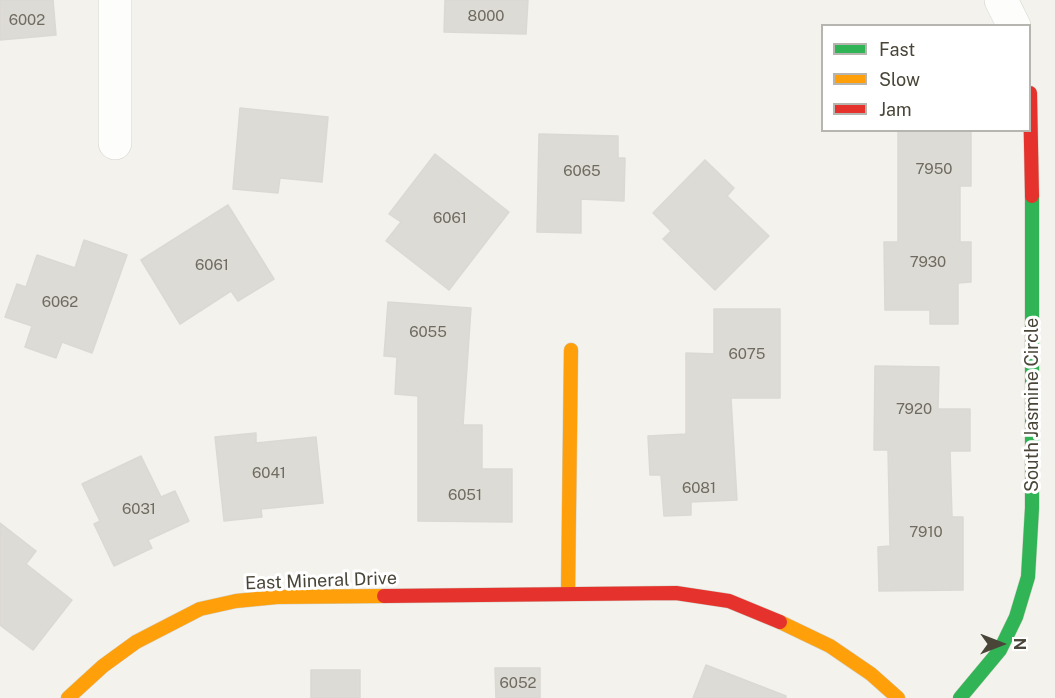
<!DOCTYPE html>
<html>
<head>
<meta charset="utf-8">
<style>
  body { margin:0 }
  #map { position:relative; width:1055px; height:698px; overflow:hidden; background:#f3f2ed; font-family:"Public Sans",sans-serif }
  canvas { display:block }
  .legend { position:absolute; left:821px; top:24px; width:210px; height:108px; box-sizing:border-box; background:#fff; border:2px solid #b6b5af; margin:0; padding:8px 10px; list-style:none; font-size:18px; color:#494538 }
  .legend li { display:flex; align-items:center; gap:12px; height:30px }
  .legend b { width:30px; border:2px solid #b6b5af }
  .north { position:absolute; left:971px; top:614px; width:60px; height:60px; -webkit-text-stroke:4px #fff; paint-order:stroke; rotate:90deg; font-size:16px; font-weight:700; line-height:24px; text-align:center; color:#494538 }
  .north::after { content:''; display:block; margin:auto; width:21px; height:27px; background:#494538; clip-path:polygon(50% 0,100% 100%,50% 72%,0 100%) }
</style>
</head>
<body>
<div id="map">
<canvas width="1055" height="698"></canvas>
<ul class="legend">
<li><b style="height:8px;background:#30b455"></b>Fast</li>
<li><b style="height:8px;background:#ff9f0a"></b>Slow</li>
<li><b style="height:8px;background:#e5322d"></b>Jam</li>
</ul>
<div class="north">N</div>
</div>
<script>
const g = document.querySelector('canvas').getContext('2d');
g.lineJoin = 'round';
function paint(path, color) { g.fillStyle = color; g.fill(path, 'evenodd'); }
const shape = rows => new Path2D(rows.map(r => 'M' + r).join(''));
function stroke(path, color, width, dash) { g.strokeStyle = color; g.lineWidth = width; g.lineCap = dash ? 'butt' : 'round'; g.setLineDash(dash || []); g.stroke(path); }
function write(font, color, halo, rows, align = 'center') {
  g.font = font + ' "Public Sans",sans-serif'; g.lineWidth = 6; g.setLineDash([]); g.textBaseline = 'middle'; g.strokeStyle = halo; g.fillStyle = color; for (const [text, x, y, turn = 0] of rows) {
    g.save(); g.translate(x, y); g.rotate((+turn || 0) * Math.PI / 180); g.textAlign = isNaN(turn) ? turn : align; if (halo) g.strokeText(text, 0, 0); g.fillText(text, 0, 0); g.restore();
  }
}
const building = shape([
  [0,0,53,0,56,35,0,40,0,0],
  [445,0,528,0,526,34,444,32,445,0],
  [240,108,328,117,322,182,280,178,278,193,233,189,240,108],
  [898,130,971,130,971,186,960,186,960,242,971,242,971,282,958,283,958,324,930,324,930,310,885,310,884,242,898,242,898,130],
  [539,134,618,136,618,158,625,158,624,201,581,199,581,233,537,232,539,134],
  [435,154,509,212,449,290,386,241,401,222,389,214,435,154],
  [705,160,734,188,727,196,769,236,715,290,663,239,671,231,653,213,705,160],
  [228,205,274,279,238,301,231,291,180,324,141,260,228,205],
  [84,240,127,255,92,353,62,342,56,358,25,347,32,326,5,317,17,284,26,287,37,255,75,268,84,240],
  [388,302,471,308,463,425,482,425,482,469,512,469,512,522,418,521,418,396,395,394,397,357,384,356,388,302],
  [714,309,780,309,780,398,731,398,737,500,691,502,691,515,664,516,661,475,650,475,648,436,686,434,686,353,714,354,714,309],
  [875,366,939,367,938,409,970,409,970,451,950,451,952,517,963,517,963,590,879,591,878,547,890,546,888,450,874,450,875,366],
  [256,433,256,443,316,437,323,503,261,509,262,517,224,521,215,437,256,433],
  [141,456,161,497,175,491,189,521,148,540,152,548,114,566,94,524,100,521,82,484,141,456],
  [0,523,36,551,26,564,72,600,33,650,0,625,0,523],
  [706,665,786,696,786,698,693,698,706,665],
  [495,668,540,668,540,698,496,698,495,668],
  [311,670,360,670,360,698,311,698,311,670]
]);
paint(building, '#dddbd5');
stroke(building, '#dbd9d3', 1.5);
const street = shape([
  [115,0,115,143],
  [1001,0,1014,26]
]);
const fast = shape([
  [960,698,1000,650,1016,617,1028,577,1032,508,1032,196]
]);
const slow = shape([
  [568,593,571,350],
  [780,622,830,646,871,674,898,698],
  [68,698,103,666,136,642,200,609,236,601,277,597,384,596]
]);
const jam = shape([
  [1030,93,1032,196],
  [384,596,676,593,729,601,780,622]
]);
stroke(street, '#d1d0cb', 34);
stroke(fast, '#d2d0c4', 15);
stroke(slow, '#d2d0c4', 15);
stroke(jam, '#d2d0c4', 15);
stroke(street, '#fdfdfc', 33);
stroke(fast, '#30b455', 14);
stroke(slow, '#ff9f0a', 14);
stroke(jam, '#e5322d', 14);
write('15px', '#6f6b60', null, [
  ["8000",486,16],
  ["6002",27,20],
  ["7950",934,169],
  ["6065",582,171],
  ["6061",450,218],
  ["7930",928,262],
  ["6061",212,265],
  ["6062",60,302],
  ["6055",428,332],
  ["6075",747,354],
  ["7920",914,409],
  ["6041",269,473],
  ["6081",699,488],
  ["6051",465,495],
  ["6031",139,509],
  ["7910",926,532],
  ["6052",518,683]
]);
write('18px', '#494538', '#fff', [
  ["South Jasmine Circle",1032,405,-90],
  ["East Mineral Drive",321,581,-2]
]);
</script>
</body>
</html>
